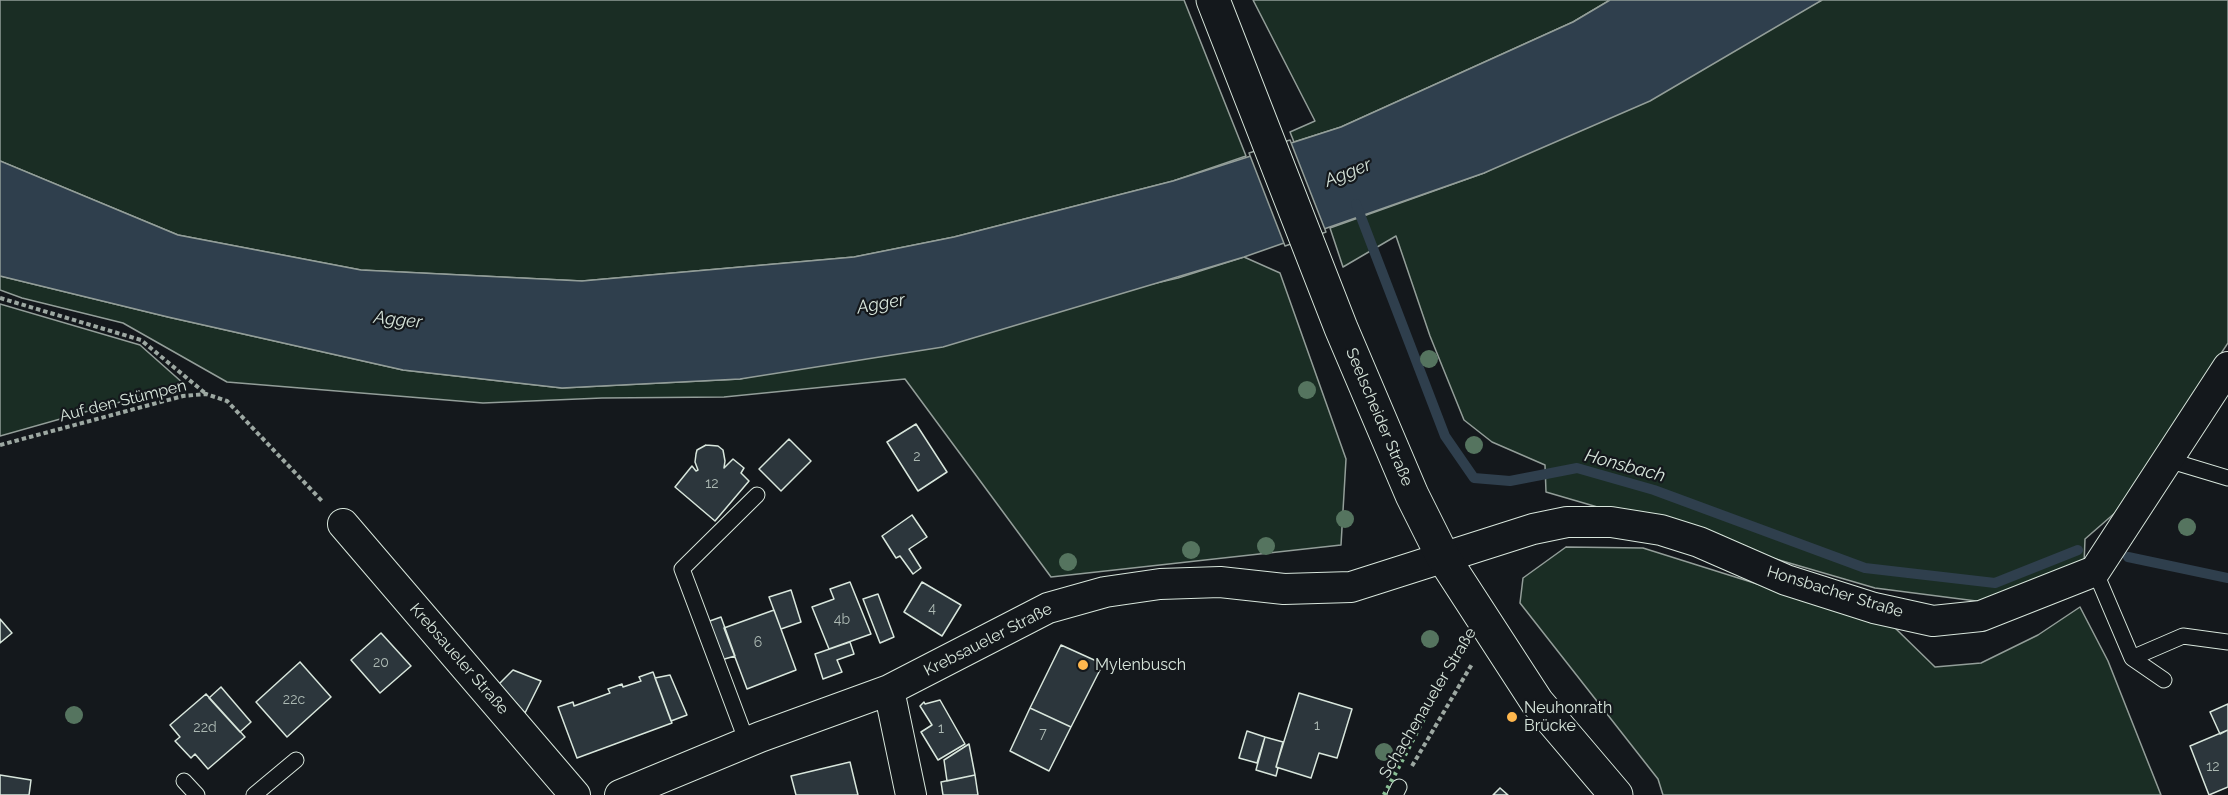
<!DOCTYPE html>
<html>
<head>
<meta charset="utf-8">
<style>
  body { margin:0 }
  canvas { display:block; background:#14181c }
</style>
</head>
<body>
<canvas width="2228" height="795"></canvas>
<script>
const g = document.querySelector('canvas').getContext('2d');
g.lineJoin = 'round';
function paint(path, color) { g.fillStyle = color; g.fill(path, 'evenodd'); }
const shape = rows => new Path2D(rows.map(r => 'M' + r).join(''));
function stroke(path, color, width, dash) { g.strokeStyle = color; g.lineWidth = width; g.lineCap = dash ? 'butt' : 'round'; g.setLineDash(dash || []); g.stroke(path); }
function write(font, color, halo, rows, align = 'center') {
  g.font = font + ' Raleway,sans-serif'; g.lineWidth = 4.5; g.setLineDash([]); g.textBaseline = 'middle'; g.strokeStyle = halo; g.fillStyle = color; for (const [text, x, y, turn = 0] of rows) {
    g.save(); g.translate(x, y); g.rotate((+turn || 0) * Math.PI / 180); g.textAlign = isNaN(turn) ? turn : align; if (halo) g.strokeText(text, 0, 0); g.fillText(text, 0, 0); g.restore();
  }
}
const green = shape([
  [0,0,1184,0,1246,156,1173,181,954,237,854,257,582,281,361,270,178,235,0,161,0,0],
  [1253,0,1610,0,1573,22,1341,127,1294,142,1290,132,1315,121,1253,0],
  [1822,0,2228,0,2228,343,2116,512,2085,539,2084,565,1984,602,1875,588,1546,492,1545,465,1492,442,1464,420,1430,336,1396,236,1343,267,1330,228,1484,173,1822,0],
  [1244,257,1280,273,1346,459,1341,545,1051,577,905,379,724,397,602,398,483,403,227,382,123,323,22,298,0,290,0,276,168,317,403,370,562,388,740,379,1178,278,1244,257],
  [0,304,140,345,184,384,0,436,0,304],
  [1566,547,1643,548,1894,627,1935,667,1981,663,2038,635,2080,607,2108,661,2161,795,1663,795,1658,779,1520,603,1523,578,1566,547]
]);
paint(green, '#1a2d24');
stroke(green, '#939e99', 1.5);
const water = shape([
  [1610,0,1822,0,1650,101,1484,173,1244,257,943,347,740,379,562,388,403,370,168,317,0,276,0,161,178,235,361,270,582,281,854,257,954,237,1173,181,1341,127,1573,22,1610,0]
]);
paint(water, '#2f3f4d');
stroke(water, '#939e99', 1.5);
const pier = shape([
  [1290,140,1326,232,1285,246,1249,153,1290,140]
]);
paint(pier, '#14181c');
stroke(pier, '#939e99', 1.5);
stroke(shape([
  [1356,204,1445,436,1474,478,1510,481,1577,468,1654,490,1865,568,1995,583,2078,550],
  [2128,557,2228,578]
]), '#2f3f4d', 10);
const building = shape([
  [916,424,947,472,918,491,887,442,916,424],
  [789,439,811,461,781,491,759,469,789,439],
  [706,445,718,446,723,450,725,461,724,468,733,459,744,468,741,473,749,481,715,521,675,487,692,466,696,471,698,470,695,462,696,454,697,450,706,445],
  [912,515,927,537,909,549,921,568,913,574,900,556,896,558,882,536,912,515],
  [850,582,871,634,829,649,812,607,834,599,830,589,850,582],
  [922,582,961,605,942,636,904,612,922,582],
  [791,590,801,622,781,629,769,597,791,590],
  [878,594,894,637,880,643,863,599,878,594],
  [774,610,796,670,747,689,724,628,774,610],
  [721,617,735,656,721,660,707,622,721,617],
  [0,619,12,633,0,643,0,619],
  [381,633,411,666,380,693,351,660,381,633],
  [850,642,854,654,837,660,842,672,823,679,815,654,850,642],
  [1061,645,1103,664,1071,727,1030,708,1061,645],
  [300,662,331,697,287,737,256,702,300,662],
  [513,670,541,681,525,713,499,684,513,670],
  [653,672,672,723,577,758,558,707,573,702,574,706,610,693,608,689,622,684,623,687,641,681,639,677,653,672],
  [670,675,687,715,671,721,655,678,670,675],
  [221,687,251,722,240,732,209,698,221,687],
  [1299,693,1352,709,1337,758,1319,753,1311,778,1276,767,1299,693],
  [206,694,245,737,208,769,195,754,191,758,175,741,180,737,170,725,206,694],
  [940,700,965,744,938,760,921,732,932,725,920,706,924,702,925,704,940,700],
  [2228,704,2228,730,2220,734,2210,712,2228,704],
  [1030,708,1071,727,1049,771,1010,751,1030,708],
  [2228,730,2228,787,2209,795,2190,746,2228,730],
  [1247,731,1265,737,1257,763,1239,758,1247,731],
  [1265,737,1283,742,1276,767,1278,768,1276,776,1256,770,1265,737],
  [969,744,975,775,947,781,944,760,969,744],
  [850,762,858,795,796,795,791,776,850,762],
  [0,775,31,780,29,795,0,795,0,775],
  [975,775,978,795,943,795,941,782,975,775],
  [1500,788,1508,795,1493,795,1500,788]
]);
paint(building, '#2c363c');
stroke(building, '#d8e6dc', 1.5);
const service = shape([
  [2168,460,2228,478],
  [2095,571,2132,658,2164,680],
  [2132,658,2183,636,2228,642],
  [747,742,682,569,757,495],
  [184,781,197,795],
  [254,795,296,760],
  [1395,795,1399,787]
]);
const minor = shape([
  [343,524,575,795],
  [889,690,911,795],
  [620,795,760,737,889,690,1048,608,1105,592,1160,584,1220,582,1284,589,1351,587,1533,529,1567,522,1611,522,1661,530,1699,542,1786,580,1874,608,1933,621,1981,616,2095,571,2228,367]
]);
const tertiary = shape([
  [1213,0,1341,328,1412,495,1443,557,1537,702,1616,795]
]);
stroke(service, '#d8e6dc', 17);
stroke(minor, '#d8e6dc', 32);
stroke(tertiary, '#d8e6dc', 35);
stroke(shape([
  [0,298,141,340,205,393],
  [0,445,183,396,206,394,227,401,322,501],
  [1412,766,1472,664]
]), '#9da8a2', 4, [4.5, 3]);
stroke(service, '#14181c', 15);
stroke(minor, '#14181c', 30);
stroke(tertiary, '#14181c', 33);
stroke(shape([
  [1384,795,1433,701]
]), '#8ac095', 4.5, [3, 4.5]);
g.fillStyle = '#55745f';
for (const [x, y] of [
  [1429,359],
  [1307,390],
  [1474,445],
  [1345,519],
  [2187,527],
  [1266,546],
  [1191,550],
  [1068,562],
  [1430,639],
  [74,715],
  [1384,752]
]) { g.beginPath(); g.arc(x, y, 9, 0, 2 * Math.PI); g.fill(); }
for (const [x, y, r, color] of [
  [1083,665,6,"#ffb74d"],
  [1512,717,6,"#ffb74d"]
]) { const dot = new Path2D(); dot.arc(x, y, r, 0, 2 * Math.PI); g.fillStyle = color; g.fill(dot); stroke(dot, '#14181c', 2); }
write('14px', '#adbab4', null, [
  ["2",917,457],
  ["12",712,484],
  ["4",932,609],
  ["4b",842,620],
  ["6",758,643],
  ["20",381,663],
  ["22c",294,700],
  ["1",1317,726],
  ["22d",205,728],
  ["1",941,729],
  ["7",1043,734],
  ["12",2213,767]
]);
write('16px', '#d8e6dc', '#14181c', [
  ["Auf den Stümpen",123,401,-14],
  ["Seelscheider Straße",1379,417,67],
  ["Honsbacher Straße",1835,592,17],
  ["Krebsaueler Straße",988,640,-27],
  ["Krebsaueler Straße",459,659,49],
  ["Schachenaueler Straße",1428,703,-59]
]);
write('16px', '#d8e6dc', '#14181c', [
  ["Mylenbusch",1095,665],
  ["Neuhonrath",1524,708],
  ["Brücke",1524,726]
], 'left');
write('italic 18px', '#d8e6dc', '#14181c', [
  ["Agger",1348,173,-22],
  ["Agger",881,304,-10],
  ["Agger",398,320,6],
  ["Honsbach",1625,466,15]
]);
</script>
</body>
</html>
